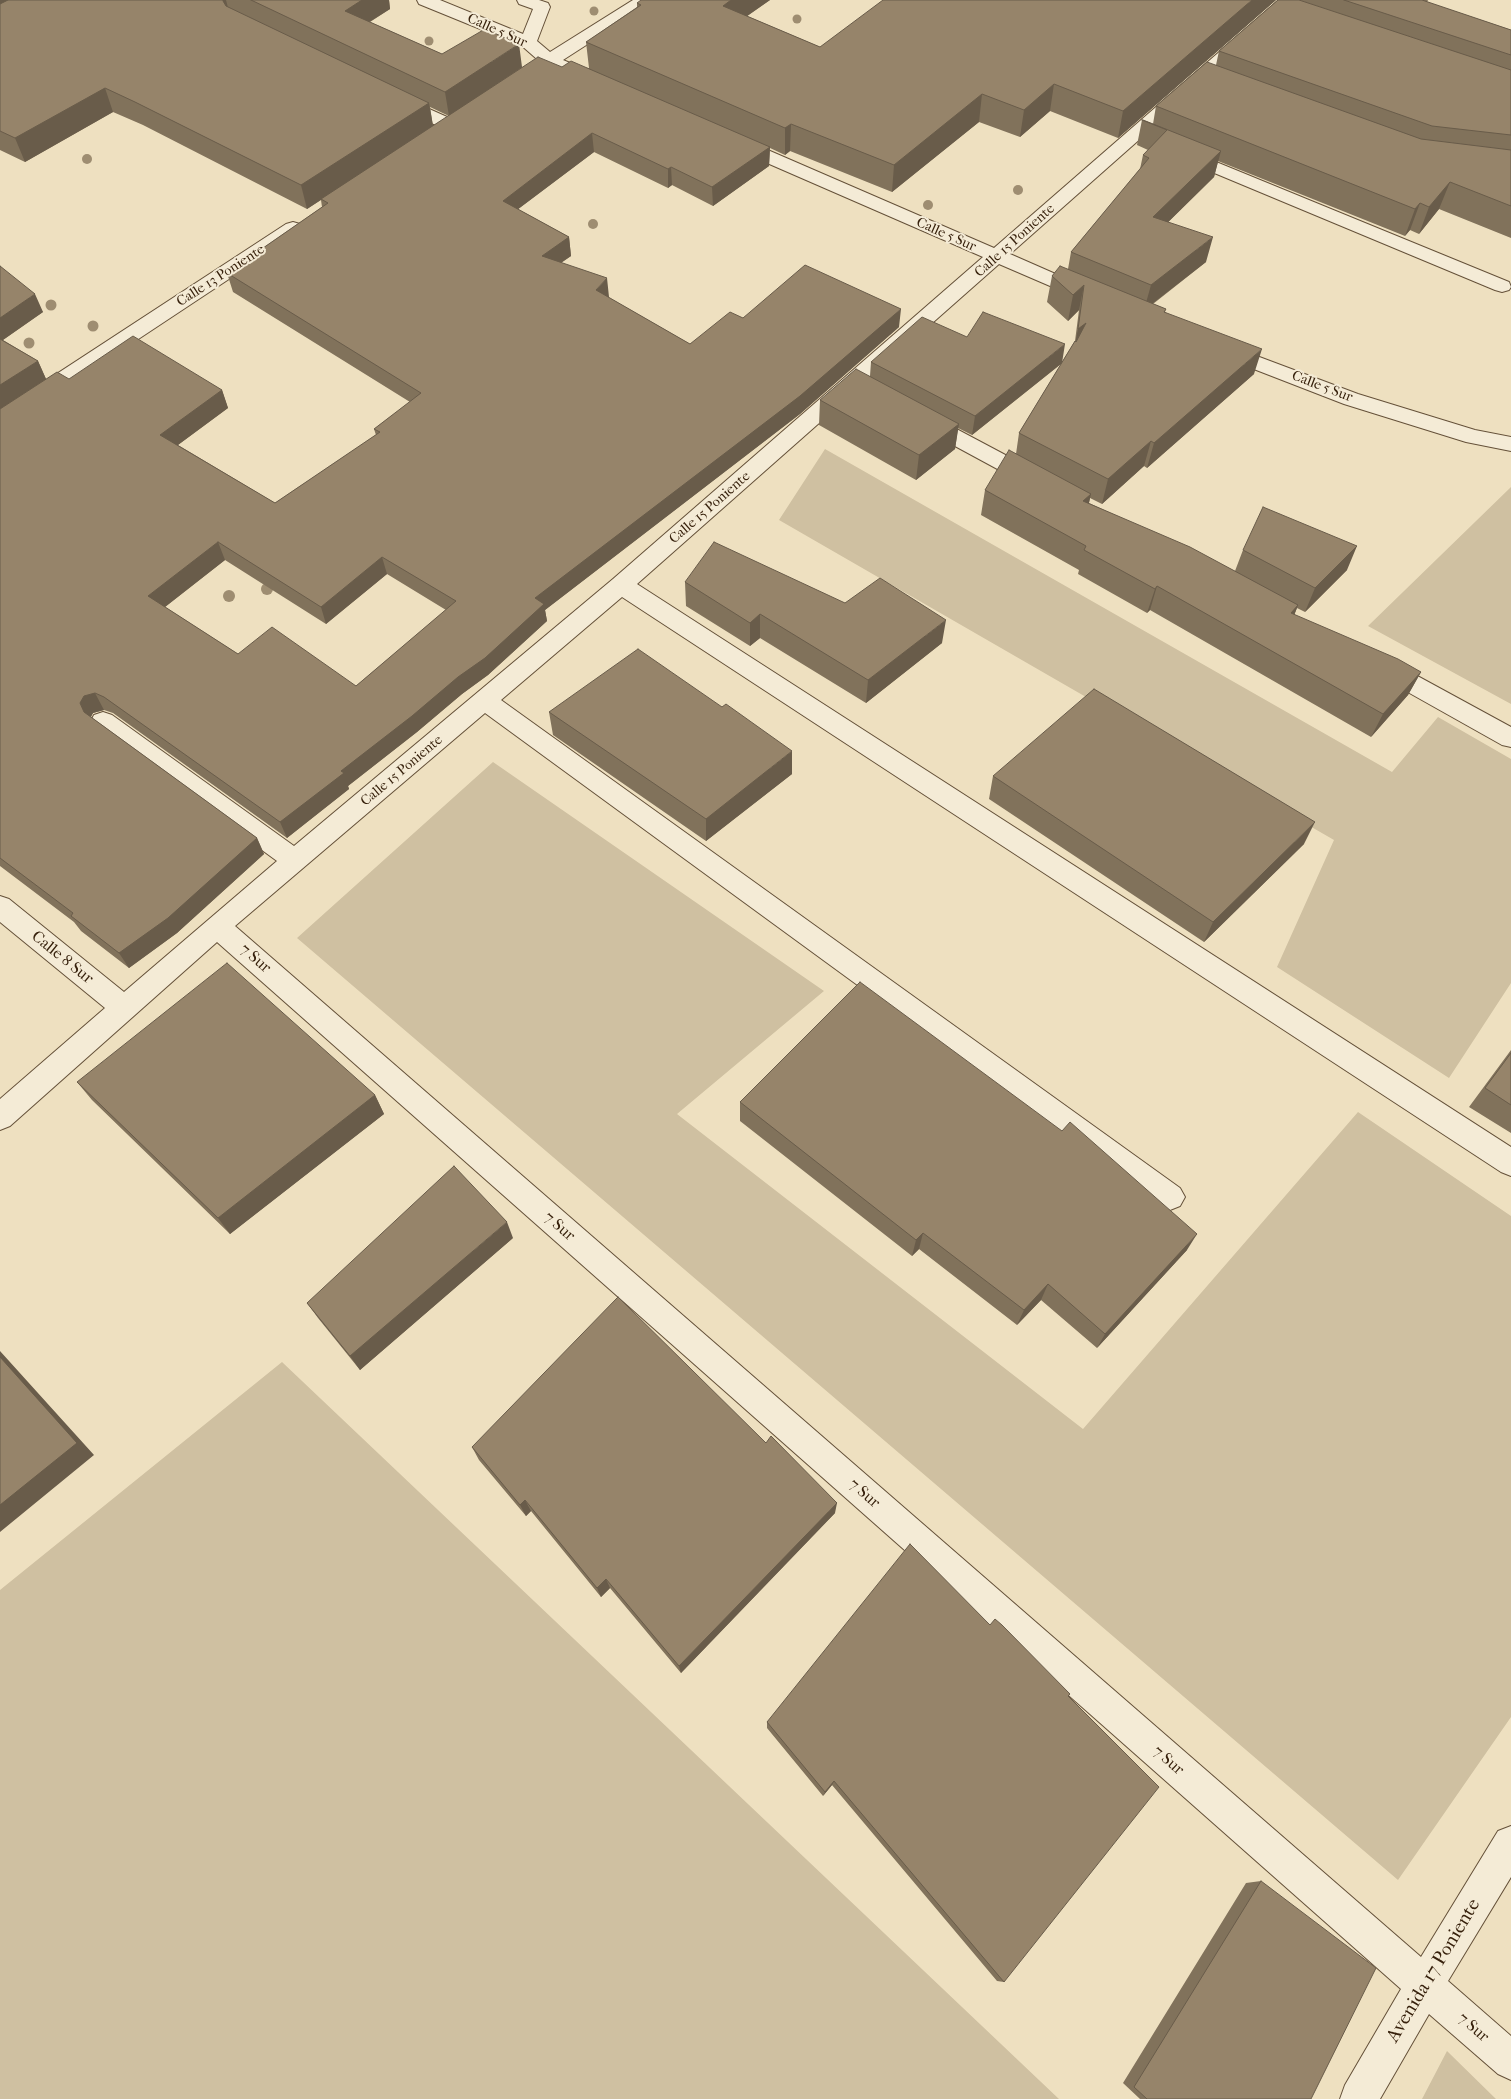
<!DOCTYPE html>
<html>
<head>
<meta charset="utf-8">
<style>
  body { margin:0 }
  canvas { display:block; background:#eee0c0 }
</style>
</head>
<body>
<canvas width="1511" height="2099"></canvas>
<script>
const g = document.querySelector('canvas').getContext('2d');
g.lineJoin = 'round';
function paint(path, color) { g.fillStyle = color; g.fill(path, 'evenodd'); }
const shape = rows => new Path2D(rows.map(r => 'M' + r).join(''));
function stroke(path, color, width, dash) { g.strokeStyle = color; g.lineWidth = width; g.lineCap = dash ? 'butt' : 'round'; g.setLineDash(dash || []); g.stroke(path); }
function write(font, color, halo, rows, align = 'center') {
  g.font = font + ' "IM FELL French Canon",serif'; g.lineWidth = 4; g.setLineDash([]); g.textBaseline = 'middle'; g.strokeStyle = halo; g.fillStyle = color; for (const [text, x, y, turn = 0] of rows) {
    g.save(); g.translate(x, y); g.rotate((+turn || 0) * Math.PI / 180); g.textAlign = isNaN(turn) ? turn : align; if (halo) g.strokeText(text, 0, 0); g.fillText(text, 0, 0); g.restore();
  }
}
paint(shape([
  [825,449,1392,772,1438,717,1511,759,1511,983,1449,1078,1277,967,1334,840,779,520],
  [1511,487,1511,704,1368,626],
  [493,762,824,991,677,1114,1083,1429,1358,1112,1511,1216,1511,1717,1398,1880,297,938],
  [282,1362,1059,2099,0,2099,0,1590],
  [1447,2051,1496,2099,1422,2099]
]), '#cfc0a1');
const minor = shape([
  [417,0,440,0,523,34,533,9,519,4,517,0,539,0,548,3,550,7,537,41,550,52,633,0,652,0,650,4,563,60,603,77,606,81,603,85,597,86,551,67,542,73,536,74,530,73,527,69,538,60,522,46,419,4,417,0],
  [1279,0,1297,0,1010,254,1092,290,1095,294,1092,298,1085,300,1078,298,999,264,637,584,1511,1147,1511,1176,1501,1172,622,597,501,700,1180,1188,1185,1197,1180,1206,1170,1210,1160,1206,485,713,235,926,1421,1957,1498,1831,1511,1826,1511,1877,1448,1981,1511,2036,1511,2080,1498,2074,1429,2014,1380,2099,1340,2099,1345,2085,1401,1989,217,942,10,1126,0,1130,0,1099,105,1008,0,922,0,896,9,899,124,992,277,861,94,727,91,721,94,715,103,712,112,715,294,846,613,579,983,257,728,146,725,142,728,138,734,137,740,138,994,248,1279,0],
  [398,95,456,121,459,125,456,129,450,130,444,129,392,104,389,100,392,96,398,95],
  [1182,148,1509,282,1511,287,1509,290,1502,292,1495,290,1176,157,1173,153,1176,149,1182,148],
  [293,222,300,224,302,228,300,232,7,426,0,428,0,411,286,224,293,222],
  [1222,343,1358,394,1475,430,1511,437,1511,451,1466,442,1344,404,1215,354,1212,349,1215,344,1222,343],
  [925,414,932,416,1043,475,1046,480,1043,485,1035,487,1027,485,918,426,915,421,918,416,925,414],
  [1380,657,1388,660,1511,727,1511,747,1502,745,1372,672,1368,666,1372,660,1380,657]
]);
stroke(minor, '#655139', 2);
paint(minor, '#f4ebd6');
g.fillStyle = '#9e8d71';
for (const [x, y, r] of [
  [594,11,4.5],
  [797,19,4.5],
  [429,41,4.5],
  [87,159,5],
  [1018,190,5],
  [928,205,5],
  [593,224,5],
  [51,305,5.5],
  [93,326,5.5],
  [29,343,5.5],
  [267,589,6],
  [229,596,6]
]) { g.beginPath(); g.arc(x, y, r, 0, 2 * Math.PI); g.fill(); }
paint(shape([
  [0,0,389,0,390,9,370,22,442,54,522,67,562,67,589,68,586,42,637,7,637,3,770,0,747,16,820,47,1276,0,1118,138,1050,111,1020,137,979,122,892,192,790,151,785,155,770,148,769,166,713,206,672,185,668,188,594,152,518,209,569,237,571,256,561,263,608,297,690,344,743,318,899,327,800,414,545,610,547,621,488,675,462,694,417,732,348,786,349,789,287,838,113,713,104,710,93,713,91,717,257,838,264,854,177,933,129,968,81,931,74,922,0,866,0,266,43,312,3,340,38,361,46,379,69,379,222,390,228,408,178,445,275,503,376,435,374,429,410,402,233,292,227,273,322,207,321,200,307,209,143,125,113,112,25,162,0,150],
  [430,107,449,116,433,126],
  [225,560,326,624,387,574,446,610,356,686,238,654,165,607],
  [1278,0,1428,0,1427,2,1511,30,1511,238,1439,209,1419,234,1410,230,1405,236,1218,161,1214,177,1168,222,1206,262,1153,304,1166,309,1165,312,1254,374,1147,468,1144,466,1102,504,1090,498,1089,503,1235,571,1243,550,1347,570,1305,612,1297,608,1294,615,1421,672,1408,695,1371,737,1150,610,1147,613,1078,574,1079,570,981,515,985,490,1016,454,1019,433,1061,364,972,435,958,428,955,449,916,480,819,425,820,400,870,376,871,362,967,337,1062,362,1075,341,1079,310,1068,321,1047,302,1052,276,1068,269,1071,252,1140,169,1143,155,1148,150,1137,145,1142,120,1153,124,1156,106,1216,65,1219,51],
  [685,582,845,603,942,643,866,703,760,638,750,646,686,606],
  [549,712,792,774,706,841,553,735],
  [993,776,1304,844,1204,942,989,799],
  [1511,1050,1511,1133,1469,1107],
  [77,1082,375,1095,384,1114,230,1234,92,1100],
  [740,1102,1187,1250,1097,1348,1041,1300,1017,1325,919,1249,912,1256,740,1121],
  [513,1238,360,1370,318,1318,307,1303],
  [472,1447,835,1513,681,1673,610,1588,601,1597,531,1511,526,1516,479,1460],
  [990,1625,1068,1696,1004,1982,997,1981,832,1785,823,1796,767,1728,767,1722],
  [1261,1881,1311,2099,1140,2099,1123,2083,1246,1883]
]), '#81725b');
paint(shape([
  [0,0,31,0,0,16],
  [223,0,226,0,231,19,223,1],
  [362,0,389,0,390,9,350,34,345,11],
  [731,0,770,0,723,33,723,6],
  [1252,0,1276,0,1118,138,1123,111],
  [519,44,522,67,449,116,445,92],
  [1054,84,1050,111,1020,137,1024,110],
  [105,88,113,112,25,162,15,138],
  [982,94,979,122,892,192,894,165],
  [429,103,433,126,307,209,301,185],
  [791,124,790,151,785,155,785,128],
  [592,133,594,152,505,219,503,201],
  [770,147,769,166,713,206,712,187],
  [1221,151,1214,177,1147,243,1153,217],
  [671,167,672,185,668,188,668,169],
  [1450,182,1439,209,1419,234,1429,207],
  [1420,203,1410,230,1405,236,1415,209],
  [569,237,571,256,544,274,542,256],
  [1213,237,1206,262,1144,310,1151,285],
  [607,278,609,297,598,308,596,290],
  [1084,285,1079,310,1068,321,1073,295],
  [35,294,43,312,0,342,0,318],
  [901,309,899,327,800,414,545,610,547,621,488,675,462,694,417,732,348,786,349,789,287,838,280,822,341,771,535,598],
  [1086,323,1073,354,1078,329],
  [1065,344,1062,363,972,435,975,416],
  [1262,349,1254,374,1147,468,1154,443],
  [38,361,46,379,0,409,0,385],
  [222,390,228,408,167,453,160,435],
  [959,424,955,449,916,480,919,455],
  [1151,441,1144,466,1102,504,1108,479],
  [1091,494,1085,519,1083,501],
  [218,542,225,560,156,614,148,596],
  [1357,546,1347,570,1305,612,1315,588],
  [382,557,387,574,326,624,321,607],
  [1157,586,1150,610,1147,613,1155,589],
  [1298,605,1289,629,1291,613],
  [760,614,760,638,750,646,750,623],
  [946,620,942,643,866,703,868,680],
  [1421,672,1408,695,1371,737,1383,714],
  [95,693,104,710,93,713,89,720,84,712,80,703,84,696],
  [792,751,792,774,706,841,706,819],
  [1315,822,1304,844,1204,942,1213,922],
  [257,838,264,854,177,933,129,968,119,953],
  [375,1095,384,1114,230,1234,218,1218],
  [507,1222,513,1238,360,1370,350,1356],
  [923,1233,919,1249,912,1256,916,1240],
  [1197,1234,1187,1250,1097,1348,1105,1334],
  [1048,1284,1041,1300,1017,1325,1024,1310],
  [0,1351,94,1455,0,1532],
  [525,1500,531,1511,526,1516,520,1505],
  [837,1503,835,1513,681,1673,679,1666],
  [606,1579,610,1588,601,1597,597,1588],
  [834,1781,832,1785,823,1796,825,1792]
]), '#695c4a');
const building = shape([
  [8,0,223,0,223,1,226,6,429,103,301,185,135,102,105,88,15,138,0,131,0,4,8,0],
  [251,0,362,0,345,11,442,54,485,29,519,44,445,92,251,0],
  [641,0,731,0,723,6,820,47,883,0,1252,0,1123,111,1054,84,1024,110,982,94,894,165,791,124,785,128,586,42,641,5,637,3,641,0],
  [1278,0,1299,0,1511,70,1511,135,1432,126,1219,51,1278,0],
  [1344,0,1422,0,1511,30,1511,55,1344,0],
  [538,57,562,67,571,61,770,147,712,187,671,167,668,169,592,133,503,201,569,237,542,256,607,278,596,290,690,344,730,312,743,318,805,265,901,309,800,396,535,598,544,604,485,658,458,677,412,716,341,771,344,773,280,822,104,697,95,693,84,696,80,703,84,712,257,838,168,918,119,953,71,916,73,913,0,858,0,409,57,372,69,379,133,336,222,390,160,435,275,503,380,432,374,429,421,393,227,273,328,203,321,199,538,57],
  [218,542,321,607,382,557,456,601,356,686,272,627,238,654,148,596,218,542],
  [1207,62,1421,139,1511,150,1511,206,1450,182,1429,207,1420,203,1415,209,1156,106,1207,62],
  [1142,120,1143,120,1221,151,1153,217,1213,237,1151,285,1071,252,1149,158,1143,155,1167,130,1142,120],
  [0,266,35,294,0,318,0,266],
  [1060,266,1166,309,1164,312,1262,349,1154,443,1151,441,1108,479,1019,433,1075,341,1076,342,1086,323,1078,329,1084,285,1073,295,1052,276,1060,266],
  [983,312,1065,344,975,416,871,362,922,317,967,337,983,312],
  [0,339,38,361,0,385,0,339],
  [856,369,959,424,919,455,820,400,856,369],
  [1009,450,1091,494,1083,501,1190,547,1298,605,1291,613,1398,659,1421,672,1383,714,1157,586,1155,589,1084,550,1086,546,985,490,1009,450],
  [1263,507,1357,546,1315,588,1243,550,1263,507],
  [714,542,845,603,880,578,946,620,868,680,760,614,750,623,685,582,714,542],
  [638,649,722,707,726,704,792,751,706,819,549,712,638,649],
  [1094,689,1315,822,1213,922,993,776,1094,689],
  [227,963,375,1095,218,1218,77,1082,227,963],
  [860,982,1062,1131,1070,1122,1197,1234,1105,1334,1048,1284,1024,1310,923,1233,916,1240,740,1102,860,982],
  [1511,1053,1511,1105,1485,1088,1511,1053],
  [454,1166,507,1222,350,1356,307,1303,454,1166],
  [618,1297,766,1443,771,1436,837,1503,679,1666,606,1579,597,1588,525,1500,520,1505,472,1447,618,1297],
  [0,1357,77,1443,0,1505,0,1357],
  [910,1544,990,1625,995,1619,1002,1625,1070,1694,1068,1696,1159,1787,1004,1982,834,1781,825,1792,767,1722,910,1544],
  [1261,1881,1376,1968,1311,2099,1147,2099,1134,2087,1261,1881]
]);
paint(building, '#96846a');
stroke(building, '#695c4a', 1);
write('14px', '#37210c', '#f4ebd6', [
  ["Calle 5 Sur",497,31,24],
  ["Calle 5 Sur",946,235,24],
  ["Calle 15 Poniente",1015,241,-42],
  ["Calle 13 Poniente",221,276,-33],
  ["Calle 5 Sur",1322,387,21],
  ["Calle 15 Poniente",710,508,-41],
  ["Calle 15 Poniente",402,771,-40]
]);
write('16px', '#37210c', '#f4ebd6', [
  ["Calle 8 Sur",62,958,39],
  ["7 Sur",255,959,41],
  ["7 Sur",559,1227,41],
  ["7 Sur",864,1494,41],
  ["7 Sur",1168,1761,41],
  ["7 Sur",1473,2028,41]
]);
write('19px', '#37210c', '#f4ebd6', [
  ["Avenida 17 Poniente",1434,1971,-59]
]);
</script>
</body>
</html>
